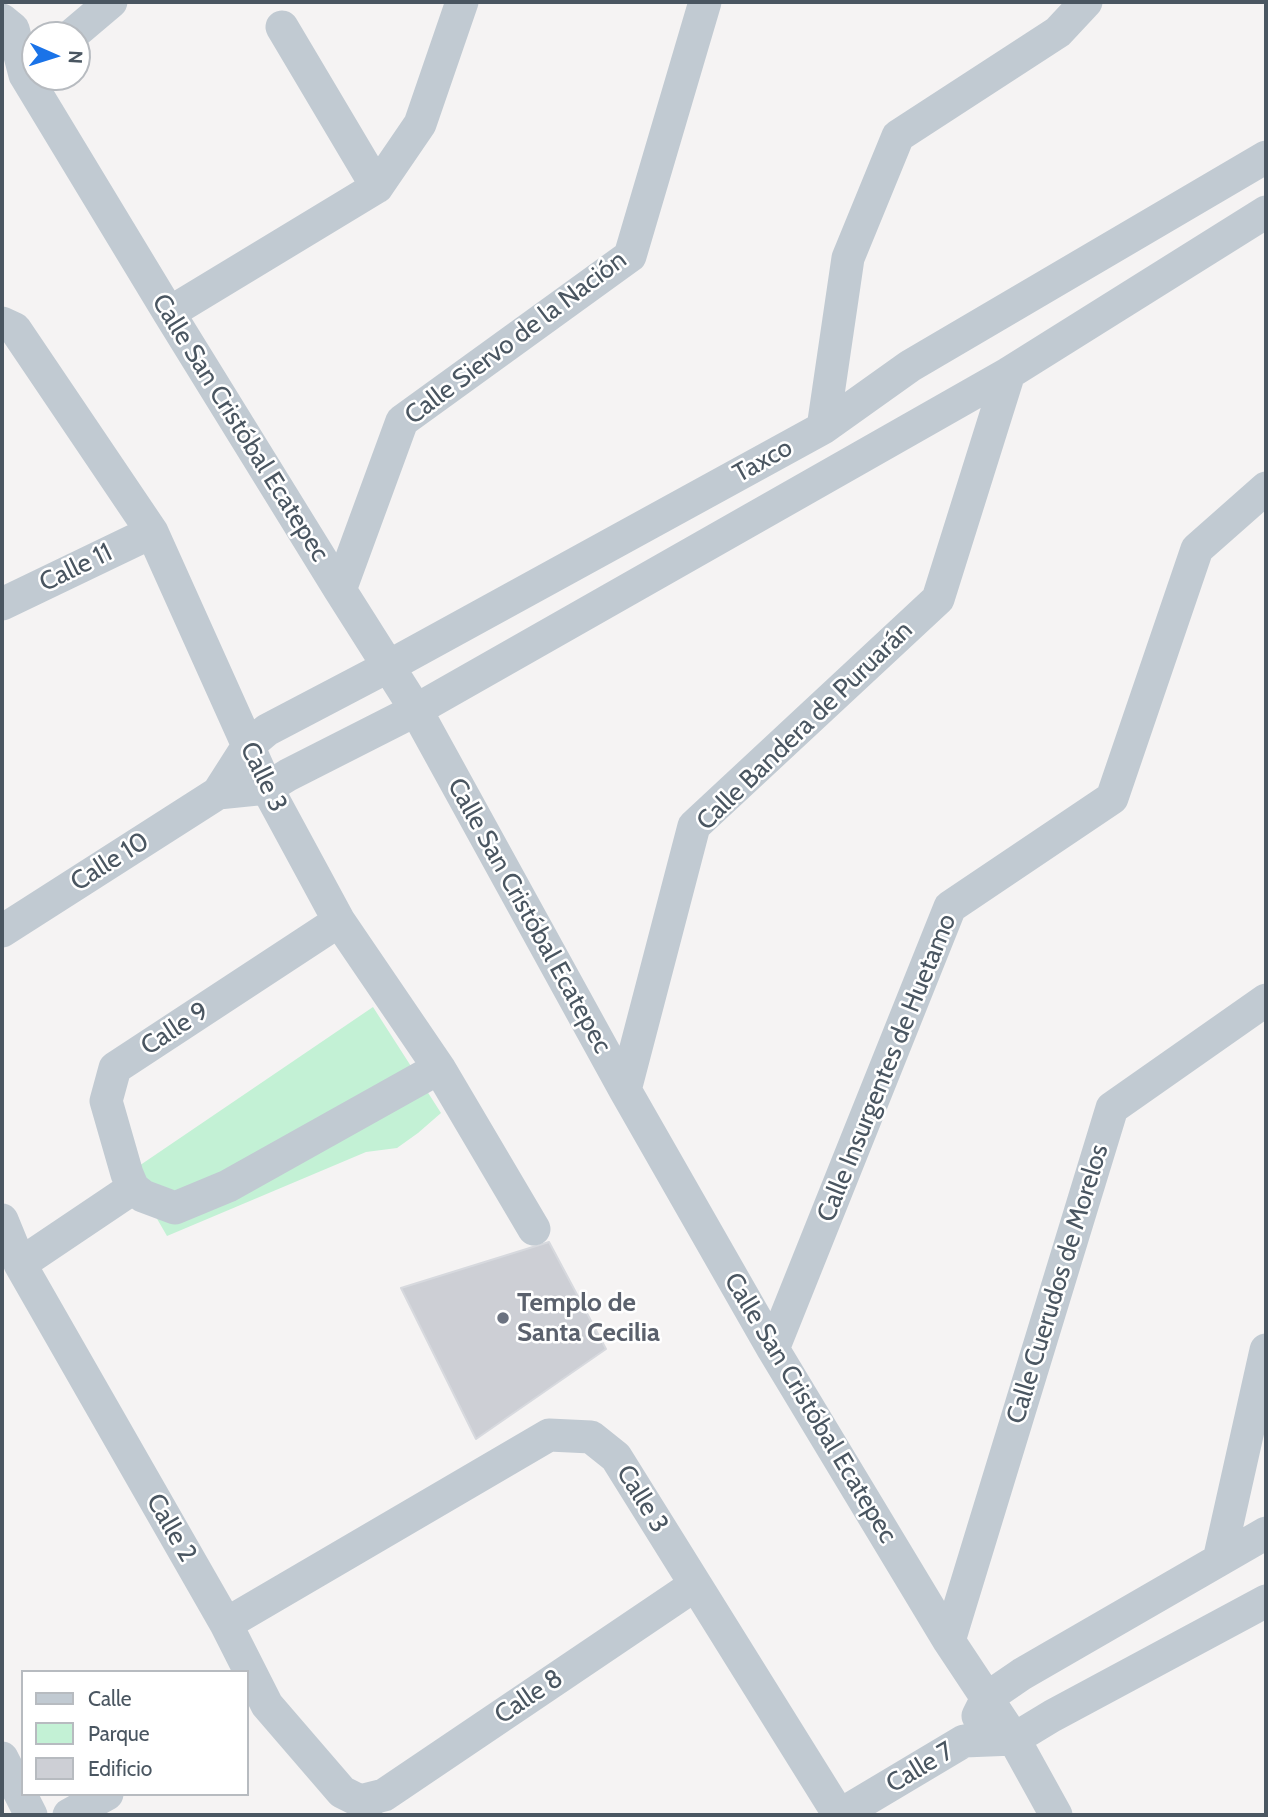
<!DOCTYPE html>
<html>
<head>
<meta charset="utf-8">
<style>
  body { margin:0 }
  #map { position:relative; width:1268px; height:1817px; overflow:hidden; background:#f5f3f3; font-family:Cabin,sans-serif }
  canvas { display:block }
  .frame { position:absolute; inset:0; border:4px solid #4a5661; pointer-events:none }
  .legend { position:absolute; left:21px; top:1670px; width:228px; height:126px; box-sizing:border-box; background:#fff; border:2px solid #b7bbc0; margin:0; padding:9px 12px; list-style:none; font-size:21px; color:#4a5661 }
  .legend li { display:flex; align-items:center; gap:14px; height:35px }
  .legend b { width:35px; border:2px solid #b7bbc0 }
  .north { position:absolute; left:21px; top:21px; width:70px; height:70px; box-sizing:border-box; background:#fff; border:2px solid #b7bbc0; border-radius:50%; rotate:93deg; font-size:19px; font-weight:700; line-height:28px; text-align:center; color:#4a5661 }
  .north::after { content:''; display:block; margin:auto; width:24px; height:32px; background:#1a73e8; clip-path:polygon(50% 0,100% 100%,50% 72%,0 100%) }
</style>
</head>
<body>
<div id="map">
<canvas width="1268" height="1817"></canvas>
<div class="frame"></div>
<ul class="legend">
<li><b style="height:9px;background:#c1cad2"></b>Calle</li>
<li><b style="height:19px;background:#c3f1d5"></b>Parque</li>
<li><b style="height:19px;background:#cdcfd5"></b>Edificio</li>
</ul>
<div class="north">N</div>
</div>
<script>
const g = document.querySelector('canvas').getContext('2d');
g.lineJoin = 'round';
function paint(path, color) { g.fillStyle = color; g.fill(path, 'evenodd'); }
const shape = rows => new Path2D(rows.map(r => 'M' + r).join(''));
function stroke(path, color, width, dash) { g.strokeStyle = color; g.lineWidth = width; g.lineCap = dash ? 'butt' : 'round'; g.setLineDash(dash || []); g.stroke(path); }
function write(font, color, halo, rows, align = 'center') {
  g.font = font + ' Cabin,sans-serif'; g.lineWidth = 5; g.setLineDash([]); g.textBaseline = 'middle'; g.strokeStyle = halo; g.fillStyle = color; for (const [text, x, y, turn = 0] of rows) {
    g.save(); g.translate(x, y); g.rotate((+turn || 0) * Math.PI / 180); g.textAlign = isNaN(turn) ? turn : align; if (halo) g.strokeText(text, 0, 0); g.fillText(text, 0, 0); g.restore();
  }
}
paint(shape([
  [373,1007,441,1113,418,1133,397,1148,366,1152,167,1236,130,1172]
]), '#c3f1d5');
const building = shape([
  [549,1242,606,1349,476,1439,401,1288,549,1242]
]);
paint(building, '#cdcfd5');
stroke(building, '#d7d9de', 2);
stroke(shape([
  [2,20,13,29,25,75,169,313,340,590,416,710,625,1090,773,1349,949,1641,1014,1739,1056,1815],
  [282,27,377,187],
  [72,35,111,2],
  [169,313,377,187,420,124,462,2],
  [2,323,15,329,152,532,267,788,339,921,439,1068,534,1229],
  [823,428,848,258,898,136,1058,32,1086,2],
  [340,590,402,421,630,256,705,2],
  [2,604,152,532],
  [218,793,267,788,288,775,416,710,1009,373,1266,212],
  [339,921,115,1068,106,1101,127,1174,133,1188,143,1196,175,1208,228,1186,439,1068],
  [2,931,218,793,248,746,267,730,389,666,823,428,910,366,1266,157],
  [625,1090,694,826,938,599,1009,373],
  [2,1220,20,1264,226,1624,267,1705,342,1792,360,1801,366,1815],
  [20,1264,133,1188],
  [773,1349,950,907,1112,798,1197,549,1266,488],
  [1219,1560,1266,1350],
  [226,1624,549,1435,591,1437,616,1457,839,1815],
  [949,1641,1112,1108,1266,1000],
  [978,1716,987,1698,1022,1674,1266,1533],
  [2,1758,31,1815],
  [360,1801,384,1795,695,1585],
  [69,1815,107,1794],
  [840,1815,964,1741,1014,1739,1052,1716,1266,1601]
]), '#c1cad2', 33);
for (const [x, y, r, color] of [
  [503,1318,7,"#6b7280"]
]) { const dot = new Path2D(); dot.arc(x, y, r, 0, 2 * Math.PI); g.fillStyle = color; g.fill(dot); stroke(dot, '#fff', 2.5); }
write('26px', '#4a5661', '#fff', [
  ["Calle Siervo de la Nación",516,338,-37],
  ["Calle San Cristóbal Ecatepec",240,428,58],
  ["Taxco",763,461,-29],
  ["Calle 11",76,568,-26],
  ["Calle Bandera de Puruarán",805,726,-44],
  ["Calle 3",263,777,64],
  ["Calle 10",110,862,-32],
  ["Calle San Cristóbal Ecatepec",529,916,61],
  ["Calle 9",175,1029,-33],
  ["Calle Insurgentes de Huetamo",887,1068,-68],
  ["Calle Cuerudos de Morelos",1058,1284,-73],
  ["Calle San Cristóbal Ecatepec",810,1408,59],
  ["Calle 3",642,1499,58],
  ["Calle 2",171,1528,60],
  ["Calle 8",529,1697,-34],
  ["Calle 7",920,1768,-31]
]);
write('bold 26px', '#5b616d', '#fff', [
  ["Templo de",517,1303],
  ["Santa Cecilia",517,1333]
], 'left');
</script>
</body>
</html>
